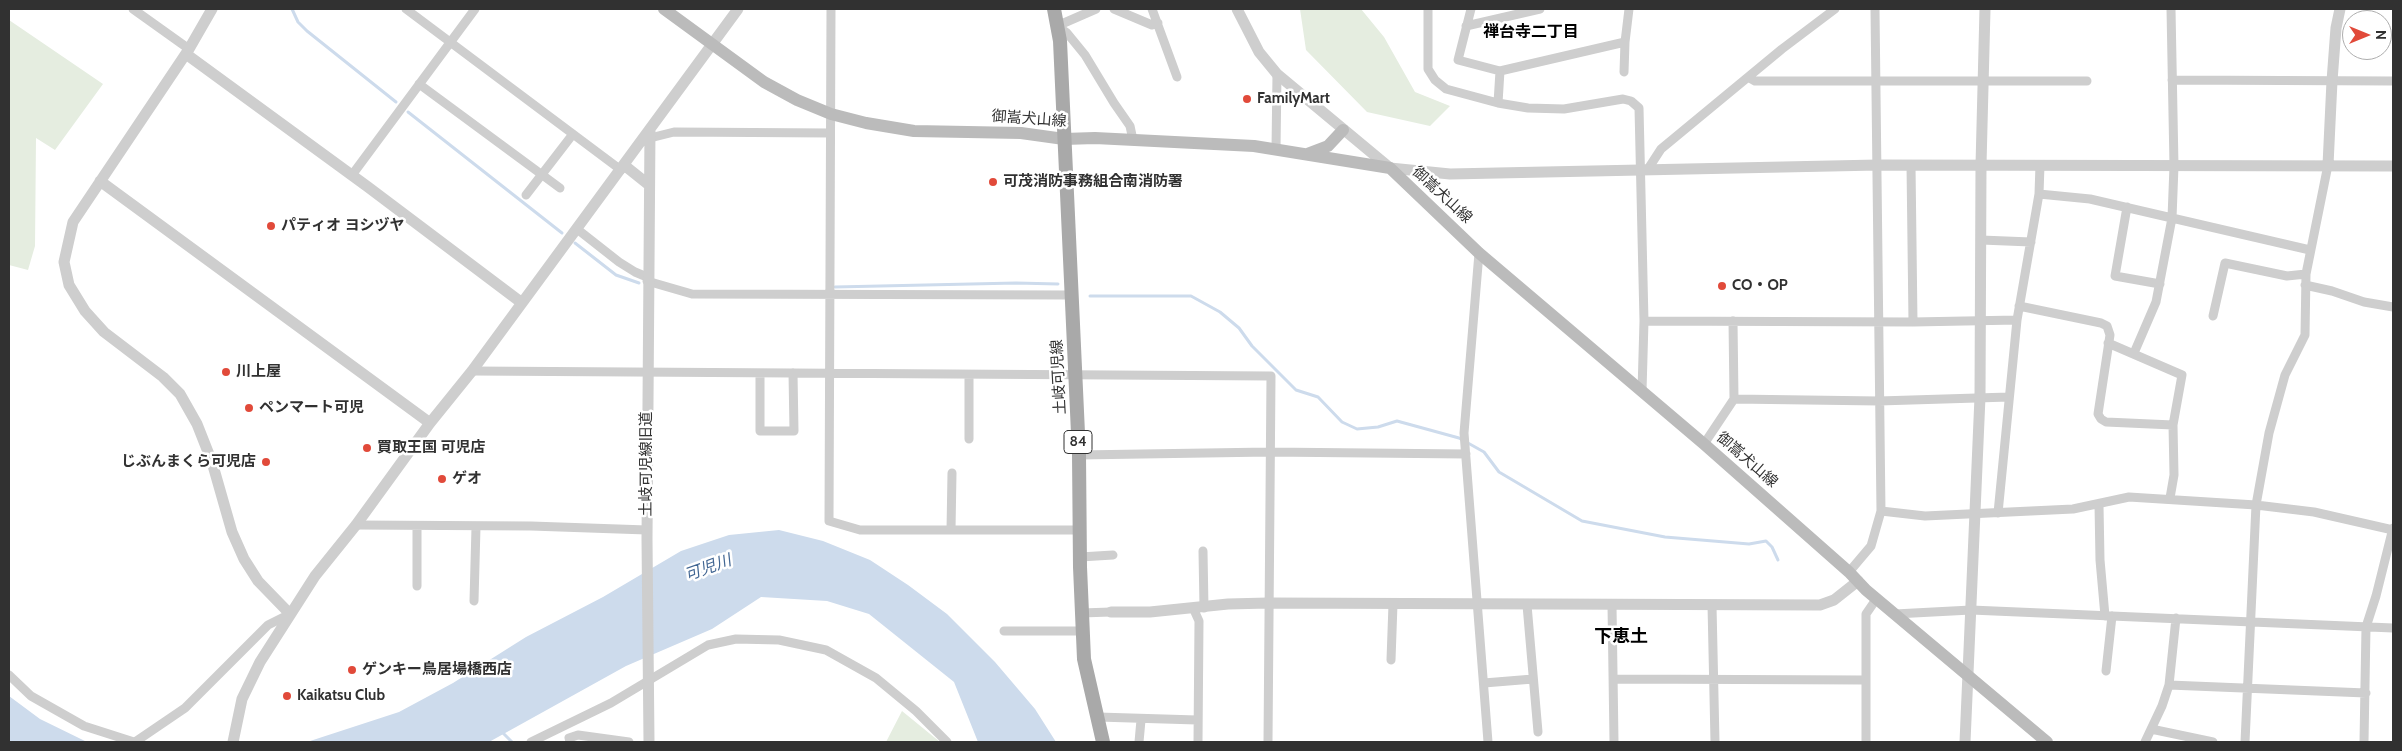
<!DOCTYPE html>
<html>
<head>
<meta charset="utf-8">
<style>
  body { margin:0 }
  #map { position:relative; width:2402px; height:751px; overflow:hidden; background:#fff; font-family:Cabin,sans-serif }
  canvas { display:block }
  .frame { position:absolute; inset:0; border:10px solid #313131; pointer-events:none }
  .north { position:absolute; left:2342px; top:10px; width:50px; height:50px; box-sizing:border-box; background:#fff; border:1px solid #adadad; border-radius:50%; rotate:90deg; font-size:14px; font-weight:700; line-height:20px; text-align:center; color:#313131 }
  .north::after { content:''; display:block; margin:auto; width:18px; height:22px; background:#e14a3a; clip-path:polygon(50% 0,100% 100%,50% 72%,0 100%) }
</style>
</head>
<body>
<div id="map">
<canvas width="2402" height="751"></canvas>
<div class="frame"></div>
<div class="north">N</div>
</div>
<script>
const g = document.querySelector('canvas').getContext('2d');
g.lineJoin = 'round';
function paint(path, color) { g.fillStyle = color; g.fill(path, 'evenodd'); }
const shape = rows => new Path2D(rows.map(r => 'M' + r).join(''));
function stroke(path, color, width, dash) { g.strokeStyle = color; g.lineWidth = width; g.lineCap = dash ? 'butt' : 'round'; g.setLineDash(dash || []); g.stroke(path); }
function write(font, color, halo, rows, align = 'center') {
  g.font = font + ' Cabin,"Noto Sans JP",sans-serif'; g.lineWidth = 5; g.setLineDash([]); g.textBaseline = 'middle'; g.strokeStyle = halo; g.fillStyle = color; for (const [text, x, y, turn = 0] of rows) {
    g.save(); g.translate(x, y); g.rotate((+turn || 0) * Math.PI / 180); g.textAlign = isNaN(turn) ? turn : align; if (halo) g.strokeText(text, 0, 0); g.fillText(text, 0, 0); g.restore();
  }
}
paint(shape([
  [1300,9,1361,9,1384,37,1415,92,1450,106,1430,126,1367,112,1306,50],
  [9,20,103,84,55,150,36,138,35,246,28,270,9,265],
  [902,711,940,742,886,742]
]), '#e5ede0');
paint(shape([
  [779,530,823,541,870,560,908,585,947,614,995,662,1035,709,1056,742,978,742,954,682,869,614,827,601,761,597,712,629,626,666,489,742,307,742,399,712,453,683,526,637,603,597,681,551,729,535],
  [9,696,40,719,87,742,9,742]
]), '#cddbec');
stroke(shape([
  [292,9,298,22,307,31,396,102],
  [408,112,562,233],
  [575,243,616,275,639,283],
  [835,287,1016,283,1058,284],
  [1090,296,1191,296,1220,312,1239,328,1252,346,1296,390,1318,397,1342,422,1357,429,1378,427,1397,421,1459,438,1484,452,1499,472,1582,521,1665,537,1749,544,1766,541,1772,547,1778,560],
  [502,732,512,742]
]), '#cddbec', 3);
stroke(shape([
  [133,9,189,49],
  [406,9,621,170],
  [831,9,829,521,860,530,1079,530],
  [1096,9,1057,26,1067,33,1085,55,1114,103,1130,126,1133,140],
  [1114,9,1152,25,1158,23],
  [1152,9,1177,77],
  [1428,9,1428,69,1435,80,1446,89,1498,103,1528,108,1564,109,1623,99,1631,101,1639,108,1644,321,1642,391],
  [1471,9,1458,60,1500,71,1625,42],
  [1466,26,1540,9],
  [1624,72,1625,42,1629,9],
  [1748,77,1755,81,2087,81],
  [2172,80,2393,81],
  [419,84,560,188],
  [1498,103,1500,71],
  [650,138,674,132,830,133],
  [1276,149,1277,74],
  [1911,165,1913,322],
  [1648,169,1661,149,1782,49,1835,9],
  [352,175,475,9],
  [2039,194,2090,199,2310,250],
  [526,195,573,134],
  [2127,207,2115,276,2160,284],
  [577,229,619,262,635,272,647,277],
  [1981,240,2031,242],
  [1479,253,1464,433,1488,742],
  [647,281,692,294,1072,295],
  [2305,285,2332,291,2364,302,2393,307],
  [2019,306,2101,323,2107,326,2110,335,2098,414,2101,419,2106,422,2173,425],
  [2213,316,2225,263,2287,276,2306,274],
  [1644,321,1913,322,2017,320],
  [1733,321,1734,399],
  [2108,343,2182,375,2173,425,2174,475,2170,498],
  [2134,353,2156,302,2172,218,2174,166,2171,9],
  [472,371,1271,376,1268,742],
  [760,373,760,431,794,431,793,373],
  [969,439,969,375],
  [1704,444,1734,399,1879,401,2009,397],
  [1079,455,1269,452,1466,454],
  [2099,505,2100,560,2105,616],
  [1881,511,1925,516,2073,509,2129,497,2256,505,2314,512,2393,530],
  [1998,513,2017,320,2039,194,2040,165],
  [356,525,531,526,647,530],
  [417,526,417,586],
  [951,530,952,473],
  [1203,551,1204,608],
  [1080,557,1113,555],
  [1849,572,1871,546,1881,511,1875,9],
  [474,601,476,527],
  [1527,605,1538,732],
  [1612,605,1614,742],
  [1712,605,1715,742],
  [1194,610,1199,621,1198,742],
  [1081,613,1111,612],
  [1895,614,1971,610,2393,628],
  [1004,631,1083,631],
  [1391,660,1393,604],
  [2106,671,2112,616],
  [9,675,31,696,84,726,134,742],
  [1614,679,1865,680],
  [1484,683,1533,679],
  [2169,685,2366,693],
  [1098,717,1197,720],
  [2151,729,2213,742],
  [135,742,185,708,268,625,290,614],
  [531,742,611,703,708,645,736,639,779,640,826,650,876,678,916,711,947,742],
  [570,742,569,738,578,735,629,742],
  [1139,742,1141,720],
  [1866,742,1866,614,1877,598],
  [2145,742,2162,706,2169,685,2176,618],
  [2245,742,2256,505,2269,433,2285,375,2305,335,2306,274,2328,165],
  [2364,742,2366,627,2376,596,2393,528]
]), '#cecece', 9);
stroke(shape([
  [212,9,189,49,73,222,64,262,69,285,85,311,104,332,163,377,180,394,197,424,212,462,232,532,244,559,258,581,290,614],
  [1237,9,1259,52,1277,74,1390,168,1450,174,1878,165,2393,166],
  [186,54,368,187,522,303],
  [624,165,649,185],
  [2328,165,2332,81,2336,28,2340,9],
  [100,181,430,423],
  [1111,612,1150,612,1228,604,1268,603,1820,605,1834,600,1858,581],
  [233,742,242,699,260,662,315,576,356,525,430,423,472,371,738,9],
  [649,742,647,539,650,129],
  [1965,742,1980,397,1981,165,1985,9]
]), '#cecece', 11);
stroke(shape([
  [664,9,764,82,797,100,831,114,866,123,914,131,1021,133,1064,139,1095,138,1254,146,1390,168,1479,253,1704,444,1849,572,1866,590,2047,742],
  [1307,154,1328,146,1343,130]
]), '#bbb', 12);
stroke(shape([
  [1054,9,1060,41,1079,455,1080,567,1084,659,1103,742]
]), '#a9a9a9', 14);
for (const [x, y, r, color] of [
  [1247,99,5,"#e14a3a"],
  [993,182,5,"#e14a3a"],
  [271,226,5,"#e14a3a"],
  [1722,286,5,"#e14a3a"],
  [226,372,5,"#e14a3a"],
  [249,408,5,"#e14a3a"],
  [367,448,5,"#e14a3a"],
  [266,462,5,"#e14a3a"],
  [442,479,5,"#e14a3a"],
  [352,670,5,"#e14a3a"],
  [287,696,5,"#e14a3a"]
]) { const dot = new Path2D(); dot.arc(x, y, r, 0, 2 * Math.PI); g.fillStyle = color; g.fill(dot); stroke(dot, '#fff', 2); }
for (const [x, y, w] of [
  [1078,442,28]
]) { const box = new Path2D(); box.roundRect(x - w / 2, y - 11.5, w, 23, 4); g.fillStyle = '#fff'; g.fill(box); stroke(box, '#313131', 1); }
write('bold 14px', '#313131', null, [
  ["84",1078,442]
]);
write('bold 15px', '#313131', '#fff', [
  ["FamilyMart",1257,99],
  ["可茂消防事務組合南消防署",1003,182],
  ["パティオ ヨシヅヤ",281,226],
  ["CO・OP",1732,286],
  ["川上屋",236,372],
  ["ペンマート可児",259,408],
  ["買取王国 可児店",377,448],
  ["じぶんまくら可児店",256,462,"right"],
  ["ゲオ",452,479],
  ["ゲンキー鳥居場橋西店",362,670],
  ["Kaikatsu Club",297,696]
], 'left');
write('15px', '#313131', '#fff', [
  ["御嵩犬山線",1029,119,4],
  ["御嵩犬山線",1442,195,43],
  ["土岐可児線",1059,377,-93],
  ["御嵩犬山線",1747,460,41],
  ["土岐可児線旧道",647,464,-90]
]);
write('bold 16px', '#000', '#fff', [
  ["禅台寺二丁目",1531,32]
]);
write('italic 16px', '#406592', '#fff', [
  ["可児川",708,568,-20]
]);
write('bold 18px', '#000', '#fff', [
  ["下恵土",1621,637]
]);
</script>
</body>
</html>
